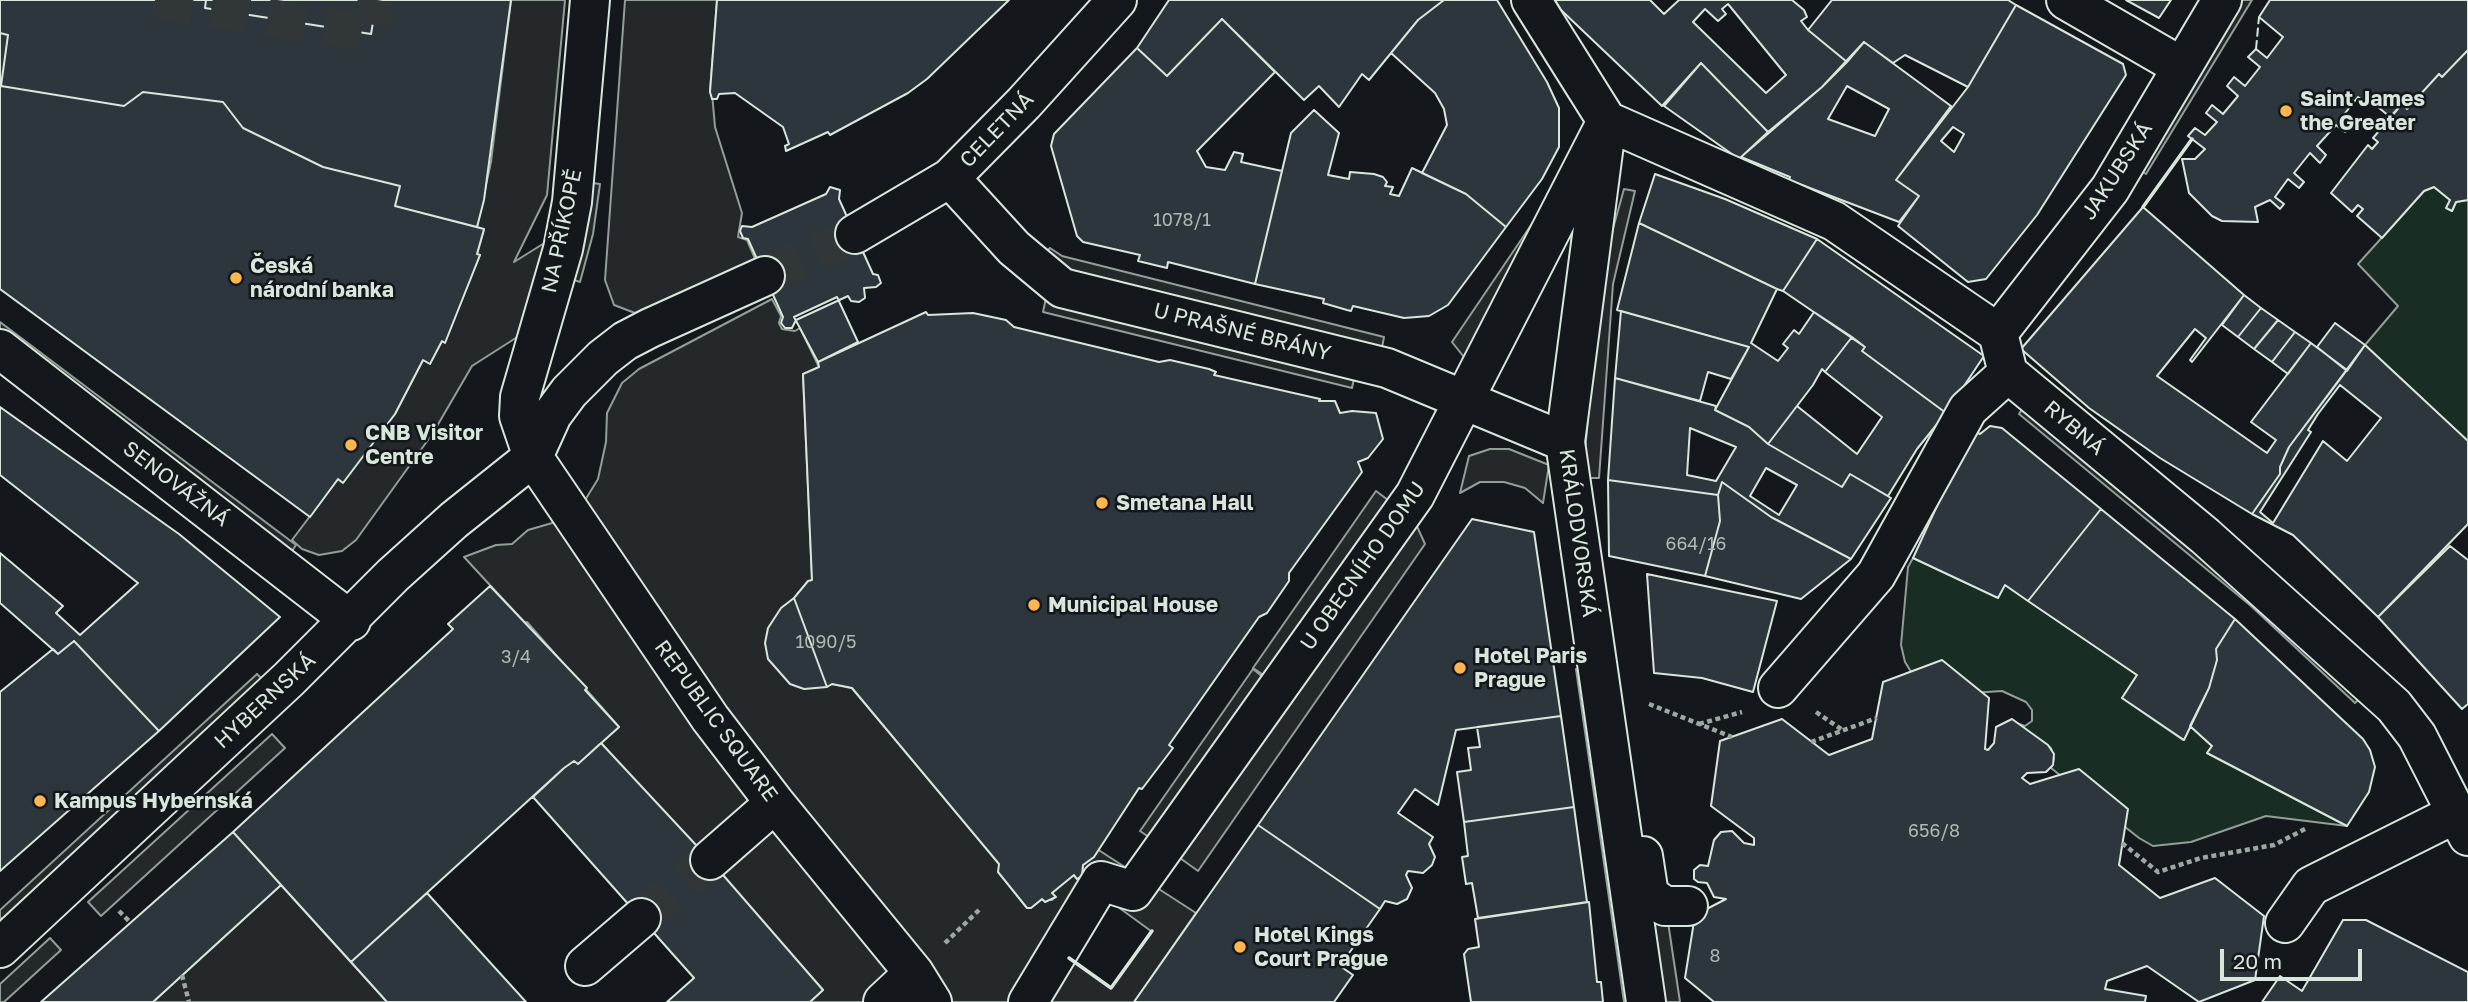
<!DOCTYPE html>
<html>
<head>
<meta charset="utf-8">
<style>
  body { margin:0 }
  #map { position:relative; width:2468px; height:1002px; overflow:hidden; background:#14181c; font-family:"Golos Text",sans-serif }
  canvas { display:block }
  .scale { position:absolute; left:2220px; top:949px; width:142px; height:32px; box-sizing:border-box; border:4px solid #d8e6dc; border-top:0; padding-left:9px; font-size:21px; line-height:24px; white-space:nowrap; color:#d8e6dc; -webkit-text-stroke:5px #14181c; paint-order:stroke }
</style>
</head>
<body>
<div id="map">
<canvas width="2468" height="1002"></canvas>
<div class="scale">20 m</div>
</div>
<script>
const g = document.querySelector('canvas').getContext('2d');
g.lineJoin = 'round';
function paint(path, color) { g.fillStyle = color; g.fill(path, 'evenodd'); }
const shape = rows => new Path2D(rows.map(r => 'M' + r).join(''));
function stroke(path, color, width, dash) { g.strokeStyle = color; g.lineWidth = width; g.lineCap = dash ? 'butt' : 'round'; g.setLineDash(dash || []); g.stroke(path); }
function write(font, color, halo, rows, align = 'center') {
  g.font = font + ' "Golos Text",sans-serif'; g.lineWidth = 5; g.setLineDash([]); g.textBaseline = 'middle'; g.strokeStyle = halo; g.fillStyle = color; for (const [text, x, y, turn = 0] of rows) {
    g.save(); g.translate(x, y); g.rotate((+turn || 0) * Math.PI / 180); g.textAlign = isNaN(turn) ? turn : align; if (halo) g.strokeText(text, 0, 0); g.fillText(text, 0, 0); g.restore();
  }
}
const green = shape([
  [2434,187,2450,200,2447,208,2452,211,2456,202,2468,200,2468,441,2365,345,2398,306,2358,264,2424,191,2434,187],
  [1913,558,1978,588,2005,585,2137,675,2122,698,2183,740,2190,726,2212,746,2207,753,2347,826,2266,816,2191,842,2153,846,2139,838,2051,768,2054,759,2051,748,2016,723,2025,726,2032,721,2032,710,2026,702,2002,691,1926,696,1905,662,1901,645,1908,567,1913,558]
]);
paint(green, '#1a2d24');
stroke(green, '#939e99', 2);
const parking = shape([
  [511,0,565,0,547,195,514,262,554,237,522,334,472,366,433,433,356,540,342,551,319,555,302,549,292,540,338,479,342,482,395,414,423,360,430,363,442,341,445,342,480,255,477,254,484,230,477,227,491,162,511,0],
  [625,0,717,0,710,91,712,93,715,127,742,213,738,237,747,240,756,261,635,313,614,305,605,280,625,0],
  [2236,0,2252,0,2146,174,2133,166,2236,0],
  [1571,166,1471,366,1452,342,1571,166],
  [584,182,600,184,593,234,580,282,566,277,584,182],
  [1624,189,1635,191,1613,284,1599,478,1583,478,1599,279,1624,189],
  [1050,248,1062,256,1384,337,1381,353,1079,277,1041,257,1050,248],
  [1046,298,1355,374,1352,388,1043,312,1046,298],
  [772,299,781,316,779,323,782,329,795,331,800,328,819,367,803,375,812,580,798,593,827,686,832,684,852,688,999,863,999,872,1026,907,1032,907,1042,899,1052,900,1055,897,1052,893,1073,875,1077,879,1082,876,1083,865,1094,857,1097,849,1196,913,1134,1002,810,1002,823,990,601,743,619,727,527,622,525,623,464,557,496,545,512,544,528,530,566,519,579,510,598,479,606,442,607,413,622,383,639,369,772,299],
  [1107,899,1151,931,1111,988,1066,957,1107,899],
  [0,322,296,545,288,557,0,340,0,322],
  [2026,403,2366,692,2355,703,2251,606,2019,414,2026,403],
  [1490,449,1509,449,1549,465,1543,503,1525,488,1504,482,1480,482,1460,493,1469,456,1490,449],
  [1376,491,1388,500,1265,676,1253,668,1376,491],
  [1410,511,1425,544,1198,871,1173,853,1410,511],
  [1590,668,1638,1002,1624,1002,1576,669,1590,668],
  [1253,669,1264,678,1153,840,1140,831,1253,669],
  [257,674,266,683,5,923,0,917,0,910,257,674],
  [272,734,285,748,101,916,88,902,272,734],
  [281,885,387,1002,153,1002,281,885],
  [1647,885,1668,922,1680,1002,1664,1002,1647,885],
  [50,938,61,950,4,1002,0,1002,0,984,50,938]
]);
paint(parking, '#24282b');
stroke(parking, '#939e99', 2);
const building = shape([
  [0,0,206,0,205,8,371,34,377,0,511,0,484,200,477,227,395,206,400,186,323,167,243,128,223,102,143,92,124,106,1,86,8,35,0,33,0,0],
  [206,0,377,0,371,34,205,8,206,0],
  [717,0,1009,0,927,79,908,93,830,135,828,132,786,151,785,146,789,144,783,127,735,93,719,94,717,99,712,99,710,92,717,0],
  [1169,0,1444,0,1418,20,1369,80,1362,74,1339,107,1319,86,1304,100,1222,19,1167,76,1137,48,1169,0],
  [1444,0,1497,0,1547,82,1559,108,1559,147,1542,179,1506,227,1466,194,1422,173,1447,125,1444,109,1435,93,1391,53,1418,20,1444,0],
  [1555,0,1650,0,1664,14,1679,0,1792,0,1804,10,1807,17,1801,21,1808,30,1847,62,1822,87,1768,132,1701,63,1662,106,1561,10,1555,0],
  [1728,4,1786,75,1766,93,1693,22,1705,9,1718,21,1726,14,1722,9,1728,4],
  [1832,0,2008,0,2016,5,1968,87,1905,55,1893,63,1864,42,1847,62,1808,30,1832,0],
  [2126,0,2171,0,2159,18,2126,0],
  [2270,0,2468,0,2468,50,2442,77,2439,74,2407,109,2402,104,2390,117,2372,102,2368,105,2358,97,2342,117,2351,126,2345,132,2336,125,2317,146,2326,155,2320,163,2310,153,2294,173,2304,182,2299,188,2288,179,2275,197,2284,204,2280,209,2270,200,2255,207,2258,222,2222,221,2212,216,2189,193,2182,159,2195,159,2205,149,2188,136,2195,128,2205,135,2217,122,2206,113,2212,105,2223,114,2238,96,2227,86,2234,77,2245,86,2260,67,2248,57,2256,49,2267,58,2283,37,2259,17,2270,0],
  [2016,5,2123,64,2126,75,2037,215,1986,279,1968,282,1898,226,1919,196,1896,180,1968,87,2016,5],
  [1953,127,1964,134,1954,152,1941,141,1953,127],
  [1222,19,1275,72,1197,151,1206,167,1225,170,1234,152,1243,154,1241,162,1282,171,1255,284,1168,262,1167,268,1138,261,1140,255,1083,242,1077,236,1051,146,1054,134,1137,48,1167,76,1222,19],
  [0,33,8,35,1,86,124,106,143,92,223,102,243,128,323,167,400,186,395,206,484,229,477,254,480,255,445,343,442,341,430,364,423,360,395,414,343,483,338,479,310,517,0,289,0,33],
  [1864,42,1951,106,1896,180,1919,196,1899,222,1789,180,1790,177,1741,157,1822,87,1864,42],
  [1847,86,1889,109,1875,136,1828,119,1847,86],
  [2468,50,2468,200,2456,202,2452,211,2446,208,2450,200,2434,187,2424,191,2382,238,2357,216,2363,209,2358,205,2352,212,2331,193,2368,145,2372,149,2378,142,2373,138,2402,104,2407,109,2439,74,2442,77,2468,50],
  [1701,63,1768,132,1739,159,1664,106,1701,63],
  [1314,110,1339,133,1328,175,1349,179,1350,172,1374,174,1383,177,1387,182,1385,186,1393,187,1390,194,1399,196,1412,168,1466,194,1506,227,1448,305,1429,316,1404,318,1353,306,1351,311,1347,310,1323,303,1324,299,1255,284,1291,133,1314,110],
  [1655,174,1725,199,1817,239,1783,291,1777,289,1639,223,1655,174],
  [830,187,840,190,839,199,873,274,878,275,881,283,876,287,864,288,865,298,859,302,851,301,848,296,796,320,792,328,785,328,781,323,783,317,748,239,743,238,740,231,742,226,752,227,826,194,830,187],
  [2143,207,2244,295,2192,362,2190,360,2206,338,2195,329,2157,376,2267,453,2276,440,2251,422,2311,343,2347,370,2289,447,2280,467,2280,474,2252,514,2160,458,2089,408,2021,349,2143,207],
  [1639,223,1777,289,1751,343,1778,361,1788,348,1783,344,1794,330,1799,334,1814,312,1852,337,1825,372,1822,369,1813,385,1768,444,1749,427,1715,410,1749,347,1617,310,1639,223],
  [1817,239,1984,356,1946,413,1862,351,1865,347,1783,291,1817,239],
  [2244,295,2261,308,2238,337,2222,325,2244,295],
  [837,297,858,342,818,362,794,317,837,297],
  [2261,308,2278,320,2254,349,2238,337,2261,308],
  [1621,311,1749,347,1731,379,1708,372,1700,401,1615,378,1621,311],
  [926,312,928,315,973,313,1006,320,1014,327,1159,362,1170,360,1209,369,1216,372,1214,375,1320,399,1319,401,1335,401,1340,413,1352,411,1376,413,1383,439,1368,458,1358,462,1362,472,1289,573,1289,581,1267,613,1259,617,1169,745,1173,748,1142,789,1139,788,1094,857,1083,865,1082,876,1077,879,1074,875,1052,893,1056,897,1045,902,1042,899,1031,908,1027,908,998,872,999,864,852,688,832,684,827,687,794,598,808,581,812,580,803,374,819,367,818,362,926,312],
  [2278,320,2295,332,2272,362,2254,349,2278,320],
  [2335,323,2365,345,2347,371,2317,347,2335,323],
  [2295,332,2311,343,2288,374,2272,362,2295,332],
  [1852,337,1865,347,1862,351,1946,413,1917,449,1888,496,1850,474,1842,487,1768,444,1797,406,1857,454,1882,417,1825,372,1852,337],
  [2365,345,2468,441,2468,524,2378,617,2293,535,2252,514,2280,474,2280,467,2289,447,2365,345],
  [2340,385,2381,418,2347,461,2323,441,2273,523,2260,512,2311,432,2308,430,2318,414,2340,385],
  [1615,378,1716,406,1715,410,1749,427,1768,444,1842,487,1850,474,1891,498,1851,559,1771,517,1722,482,1718,495,1608,480,1615,378],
  [1690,428,1736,447,1716,481,1687,475,1690,428],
  [1766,468,1797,485,1779,515,1750,496,1766,468],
  [0,407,179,534,280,617,159,731,74,641,58,654,0,603,0,553,63,606,56,613,80,635,138,583,0,475,0,407],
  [1990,426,2002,428,2101,509,2028,601,2005,585,1998,598,1913,558,1972,430,1980,434,1990,426],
  [1608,480,1718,495,1720,521,1705,576,1609,556,1608,480],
  [1722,482,1771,517,1851,559,1801,599,1705,576,1720,521,1718,495,1722,482],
  [2101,509,2235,619,2216,649,2217,660,2209,688,2184,740,2122,698,2137,675,2028,601,2101,509],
  [1472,519,1534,532,1561,716,1456,730,1438,805,1415,789,1398,813,1433,837,1429,844,1435,857,1432,865,1423,873,1408,871,1406,875,1412,888,1407,899,1397,904,1385,901,1380,909,1258,825,1472,519],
  [2450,546,2468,560,2468,704,2462,709,2378,617,2450,546],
  [1647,574,1777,601,1753,692,1702,678,1654,673,1647,574],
  [490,586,587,688,585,690,619,727,578,764,574,761,564,768,351,962,233,832,453,629,448,624,490,586],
  [794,598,827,687,804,689,790,684,768,659,765,643,768,628,781,608,794,598],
  [2235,619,2363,739,2370,750,2375,767,2369,792,2347,826,2207,753,2212,746,2190,726,2209,688,2217,660,2216,649,2235,619],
  [74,641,159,731,0,871,0,692,53,649,58,654,74,641],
  [1942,660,1989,698,1985,749,1988,750,1994,743,1996,727,2012,719,2048,745,2054,754,2053,765,2046,772,2027,773,2022,778,2030,784,2079,769,2128,809,2119,865,2160,898,2215,878,2264,916,2255,980,2199,1002,2147,966,2107,981,2105,989,2146,996,2145,1002,1714,1002,1685,978,1695,915,1726,899,1714,897,1707,883,1698,882,1694,879,1694,870,1700,865,1708,866,1714,840,1721,832,1732,831,1744,843,1754,845,1754,838,1711,806,1720,741,1782,719,1829,755,1872,739,1883,682,1942,660],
  [1561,716,1574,807,1464,822,1457,772,1471,770,1468,748,1480,747,1477,727,1561,716],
  [601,743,710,860,823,990,810,1002,667,1002,694,978,533,797,564,768,574,761,578,764,601,743],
  [1574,807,1587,902,1478,918,1472,883,1466,884,1462,857,1468,856,1464,822,1574,807],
  [1258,825,1380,909,1340,966,1353,975,1334,1002,1134,1002,1258,825],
  [233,832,281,885,153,1002,41,1002,233,832],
  [427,893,526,1002,387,1002,351,962,427,893],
  [1589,902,1597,982,1601,982,1603,1002,1471,1002,1464,954,1468,949,1479,947,1475,919,1589,902],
  [2343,920,2366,920,2468,972,2468,1002,2262,1002,2280,976,2302,991,2343,920]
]);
paint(building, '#2c363c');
stroke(building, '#d8e6dc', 2);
stroke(shape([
  [155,0,371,34,377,0],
  [765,276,855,234],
  [641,918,710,860]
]), '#313739', 38, [38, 19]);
const minor = shape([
  [590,0,572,202,563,249,520,397,519,416,533,457,710,718,775,803,914,973,932,1002],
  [1531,0,1607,121,1565,442,1646,1002],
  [2066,0,2182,67],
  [1607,121,1834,221,1998,333,2008,373,2205,536,2394,706,2417,736,2468,836],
  [950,178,1014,248,1062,288,1387,368,1565,442],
  [855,234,950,178,1024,103,1117,0],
  [1998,333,2110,189,2222,0],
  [0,349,351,621],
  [1778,688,1876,575,1968,409,2008,373],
  [1643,856,1649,895,1665,906,1688,906],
  [710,860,775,803],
  [2285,923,2311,886,2455,814],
  [0,948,289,679,393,575,454,520,533,457,552,415,569,392,603,358,625,341,650,328,765,276],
  [585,966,641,918],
  [883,1002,914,973],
  [1028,1002,1101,881,1133,891,1415,495,1607,121]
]);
stroke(minor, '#d8e6dc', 42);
stroke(shape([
  [1649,704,1732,737],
  [1816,712,1844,731],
  [1699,724,1742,712],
  [1811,742,1877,718],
  [2122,843,2158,872,2201,858,2274,845,2307,828],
  [119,911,130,922],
  [945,943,979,910],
  [182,975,189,1002]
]), '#9da8a2', 4.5, [5, 3.5]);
stroke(minor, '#14181c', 38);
stroke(shape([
  [2256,49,2259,17]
]), '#d8e6dc', 2, [9, 3.5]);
stroke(shape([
  [2143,207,2192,139],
  [1069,958,1111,988,1152,931]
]), '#d8e6dc', 3.5);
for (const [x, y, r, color] of [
  [2286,111,7,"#ffb74d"],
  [236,278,7,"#ffb74d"],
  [351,445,7,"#ffb74d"],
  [1102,503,7,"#ffb74d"],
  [1034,605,7,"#ffb74d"],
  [1460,668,7,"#ffb74d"],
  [40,801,7,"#ffb74d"],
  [1240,947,7,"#ffb74d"]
]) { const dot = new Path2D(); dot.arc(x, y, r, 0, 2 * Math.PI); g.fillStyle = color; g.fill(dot); stroke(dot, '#14181c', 2.5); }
write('18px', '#adbab4', null, [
  ["1078/1",1182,220],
  ["664/16",1696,544],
  ["1090/5",826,642],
  ["3/4",516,657],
  ["656/8",1934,831],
  ["8",1715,956]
]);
write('bold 21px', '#d8e6dc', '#14181c', [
  ["Saint James",2300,99],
  ["the Greater",2300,123],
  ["Česká",250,266],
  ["národní banka",250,290],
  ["CNB Visitor",365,433],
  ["Centre",365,457],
  ["Smetana Hall",1116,503],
  ["Municipal House",1048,605],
  ["Hotel Paris",1474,656],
  ["Prague",1474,680],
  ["Kampus Hybernská",54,801],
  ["Hotel Kings",1254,935],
  ["Court Prague",1254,959]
], 'left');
write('21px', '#d8e6dc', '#14181c', [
  ["CELETNÁ",997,130,-46],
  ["JAKUBSKÁ",2117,171,-57],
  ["NA PŘÍKOPĚ",562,231,-78],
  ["U PRAŠNÉ BRÁNY",1242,332,14],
  ["RYBNÁ",2074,428,40],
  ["SENOVÁŽNÁ",176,484,37],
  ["KRÁLODVORSKÁ",1578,533,82],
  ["U OBECNÍHO DOMU",1363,566,-55],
  ["HYBERNSKÁ",265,701,-43],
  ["REPUBLIC SQUARE",716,721,54]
]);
</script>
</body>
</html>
